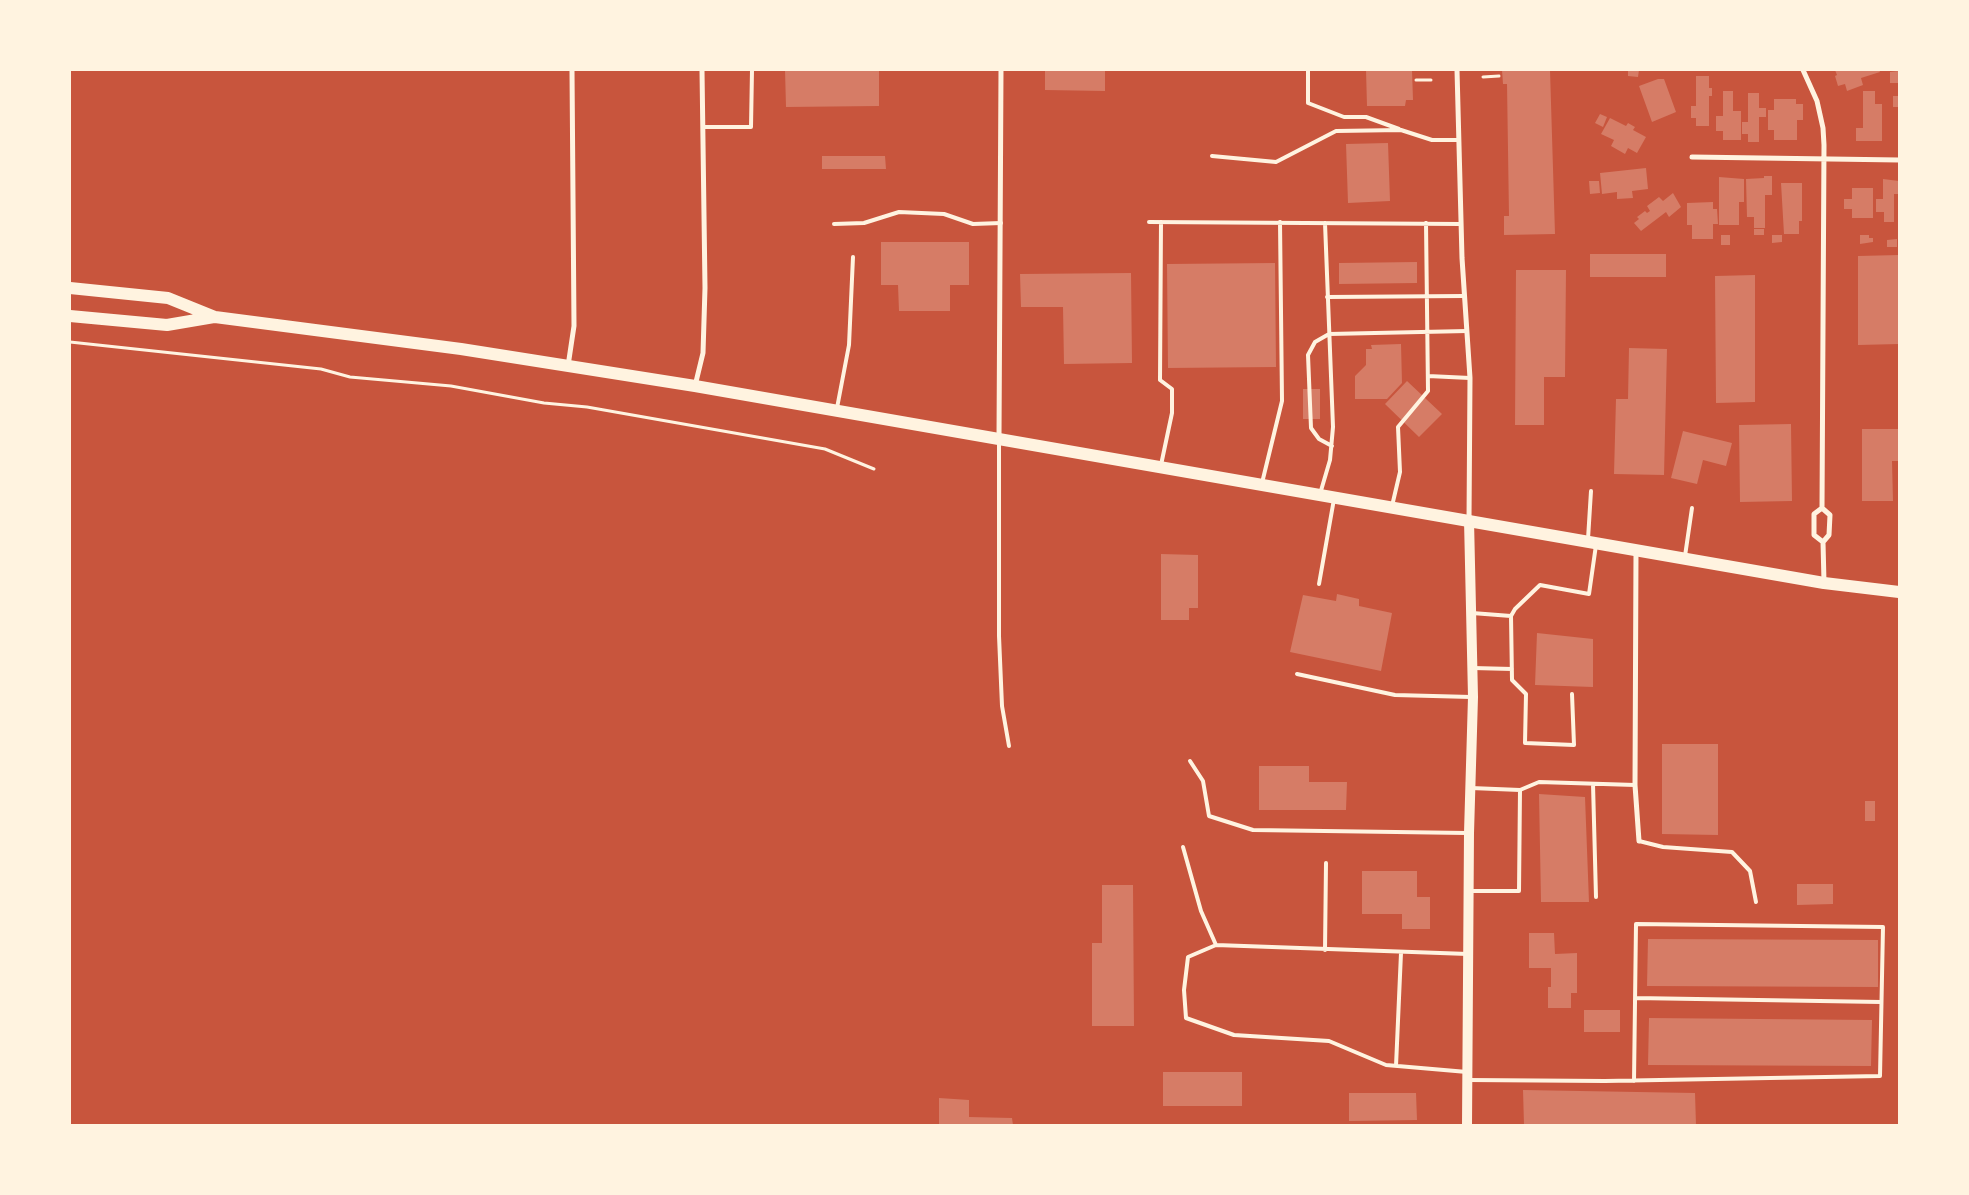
<!DOCTYPE html>
<html>
<head>
<meta charset="utf-8">
<style>
  body { margin:0 }
  #map { position:relative; width:1969px; height:1195px; overflow:hidden; background:#c8553d; font-family:"Sofia Sans Condensed",sans-serif }
  canvas { display:block }
  .frame { position:absolute; inset:0; border:71px solid #fff3e0; pointer-events:none }
</style>
</head>
<body>
<div id="map">
<canvas width="1969" height="1195"></canvas>
<div class="frame"></div>
</div>
<script>
const g = document.querySelector('canvas').getContext('2d');
g.lineJoin = 'round';
function paint(path, color) { g.fillStyle = color; g.fill(path, 'evenodd'); }
const shape = rows => new Path2D(rows.map(r => 'M' + r).join(''));
function stroke(path, color, width, dash) { g.strokeStyle = color; g.lineWidth = width; g.lineCap = dash ? 'butt' : 'round'; g.setLineDash(dash || []); g.stroke(path); }
paint(shape([
  [785,70,879,70,879,106,786,107],
  [1045,70,1105,70,1105,91,1045,90],
  [1366,70,1412,70,1413,100,1406,100,1405,106,1367,106],
  [1502,70,1550,70,1555,234,1504,235,1504,216,1509,216,1507,84,1503,84],
  [1628,70,1639,70,1638,77,1628,76],
  [1835,70,1879,70,1880,72,1861,78,1863,85,1847,91,1845,84,1838,86,1835,76,1837,75],
  [1899,71,1899,83,1890,83,1890,72],
  [1696,76,1709,76,1709,88,1712,88,1712,96,1709,96,1709,126,1696,126,1696,118,1691,118,1691,106,1696,106],
  [1658,79,1664,79,1676,112,1652,122,1639,86],
  [1723,91,1733,91,1733,111,1741,111,1741,140,1723,140,1723,131,1716,131,1716,116,1723,116],
  [1863,91,1875,91,1875,104,1882,104,1882,141,1856,141,1856,128,1863,128],
  [1748,93,1759,93,1759,108,1766,108,1766,117,1759,117,1759,142,1748,142,1748,134,1742,134,1742,122,1748,122],
  [1893,96,1899,96,1899,107,1893,107],
  [1774,99,1796,99,1796,104,1803,104,1803,120,1797,120,1797,140,1774,140,1774,130,1768,130,1768,110,1774,110],
  [1600,114,1607,117,1603,127,1595,123],
  [1610,118,1626,126,1628,123,1635,127,1633,130,1646,137,1637,153,1628,148,1625,154,1611,146,1614,140,1601,134],
  [1388,143,1390,201,1348,203,1346,144],
  [822,156,885,156,886,169,822,169],
  [1646,168,1648,189,1632,191,1633,198,1617,199,1617,192,1602,194,1600,173],
  [1764,176,1772,176,1772,195,1765,195,1765,228,1754,228,1754,217,1747,217,1746,179,1764,178],
  [1719,177,1744,179,1744,202,1739,202,1739,225,1719,225],
  [1883,179,1899,181,1899,194,1894,194,1894,222,1884,222,1884,212,1876,212,1876,199,1883,199],
  [1589,181,1599,181,1600,193,1590,194],
  [1781,183,1802,183,1802,221,1799,221,1799,234,1784,234],
  [1852,188,1873,188,1873,218,1852,218,1852,209,1844,209,1844,199,1852,199],
  [1673,193,1681,207,1669,217,1666,212,1641,231,1634,223,1639,219,1637,217,1645,211,1647,213,1650,211,1647,206,1659,197,1663,201],
  [1713,202,1713,209,1717,209,1718,224,1713,224,1713,239,1692,239,1692,225,1687,225,1687,203],
  [1754,229,1764,229,1764,235,1754,235],
  [1721,235,1730,235,1730,245,1721,245],
  [1772,235,1782,235,1782,242,1772,243],
  [1860,235,1869,235,1869,238,1873,238,1873,242,1860,244],
  [1897,239,1897,247,1887,247,1887,240],
  [881,242,969,242,969,285,950,285,950,311,899,311,898,285,881,285],
  [1590,254,1666,254,1666,277,1590,277],
  [1899,255,1899,344,1858,345,1858,256],
  [1417,262,1417,283,1339,284,1339,263],
  [1275,263,1276,367,1168,368,1167,264],
  [1516,270,1566,270,1565,377,1544,377,1544,425,1515,425],
  [1131,273,1132,363,1064,364,1063,307,1021,307,1020,274],
  [1755,275,1755,402,1716,403,1715,276],
  [1401,344,1402,383,1387,399,1355,399,1355,376,1366,365,1366,349,1372,349,1371,345],
  [1629,348,1667,349,1664,475,1614,474,1616,399,1628,399],
  [1407,381,1442,414,1419,437,1385,404],
  [1303,389,1320,389,1320,419,1303,419],
  [1791,424,1792,501,1740,502,1739,425],
  [1862,429,1899,429,1899,461,1892,461,1893,501,1862,501],
  [1683,431,1732,443,1726,466,1703,460,1697,484,1671,478],
  [1161,554,1198,555,1198,608,1189,608,1189,620,1161,620],
  [1337,594,1359,599,1359,606,1392,613,1381,671,1290,652,1303,595,1336,601],
  [1537,633,1593,639,1593,687,1535,685],
  [1662,744,1718,744,1718,835,1662,834],
  [1259,766,1309,766,1309,782,1347,782,1346,810,1259,810],
  [1539,794,1585,797,1589,902,1541,902],
  [1865,801,1875,801,1875,821,1865,821],
  [1362,871,1417,871,1417,897,1430,897,1430,929,1402,929,1402,914,1362,914],
  [1797,884,1833,884,1833,904,1797,905],
  [1102,885,1133,885,1134,1026,1092,1026,1092,943,1102,943],
  [1529,933,1554,933,1555,954,1577,953,1577,993,1571,993,1571,1008,1548,1008,1548,987,1551,987,1551,968,1529,968],
  [1648,939,1878,940,1878,987,1647,986],
  [1584,1010,1620,1010,1620,1032,1584,1032],
  [1649,1018,1872,1020,1871,1066,1648,1065],
  [1163,1072,1242,1072,1242,1106,1163,1106],
  [1523,1090,1695,1093,1696,1125,1524,1125],
  [1349,1093,1416,1093,1417,1120,1349,1121],
  [939,1098,969,1100,969,1117,1012,1118,1013,1125,939,1125]
]), '#d67c66');
stroke(shape([
  [1483,77,1499,76],
  [1416,80,1431,80],
  [70,342,321,369,350,377,451,386,544,403,587,407,825,449,874,469]
]), '#fff3e0', 3);
stroke(shape([
  [1308,70,1308,103,1344,117,1366,117,1399,129],
  [703,127,751,127,752,70],
  [1212,156,1276,162,1336,131,1401,130,1432,140,1459,140],
  [1149,222,1461,224],
  [834,224,864,223,899,212,944,214,973,224,1001,223],
  [1327,297,1464,296],
  [1428,376,1470,378],
  [837,408,849,345,853,257],
  [999,442,999,636,1002,706,1009,746],
  [1332,446,1319,439,1311,428,1308,355,1315,342,1329,334,1467,331],
  [1161,465,1172,413,1172,389,1160,380,1161,222],
  [1262,483,1282,401,1280,222],
  [1320,494,1330,460,1333,427,1325,223],
  [1392,506,1400,472,1398,427,1428,391,1426,223],
  [1588,539,1591,491],
  [1685,556,1692,508],
  [1319,584,1334,499],
  [1472,613,1511,616],
  [1473,668,1512,669],
  [1297,674,1395,695,1471,697],
  [1572,694,1574,745,1525,743,1526,694,1512,680,1511,616,1515,609,1540,585,1589,594,1596,545],
  [1190,761,1203,781,1209,816,1253,830,1467,833],
  [1593,784,1596,897],
  [1471,788,1520,790,1539,782,1635,785],
  [1639,841,1663,847,1732,852,1750,871,1756,902],
  [1183,847,1201,911,1216,945],
  [1469,891,1519,891,1520,790],
  [1325,950,1326,863],
  [1635,998,1881,1002],
  [1396,1066,1401,953],
  [1467,1072,1386,1065,1329,1041,1234,1035,1186,1018,1184,990,1188,957,1216,945,1468,954],
  [1468,1080,1605,1081,1880,1076,1883,927,1636,924,1634,1081]
]), '#fff3e0', 4);
stroke(shape([
  [1457,70,1462,258,1470,378,1469,520],
  [1803,70,1817,101,1823,128,1824,145,1822,508],
  [1692,157,1899,160],
  [568,366,574,326,572,70],
  [695,386,703,353,705,288,702,70],
  [999,437,1001,70],
  [1823,542,1814,535,1814,514,1822,508,1830,515,1829,535,1823,542,1824,582],
  [1636,552,1635,785,1639,841]
]), '#fff3e0', 5);
stroke(shape([
  [1467,1125,1469,833,1473,697,1469,520]
]), '#fff3e0', 10);
stroke(shape([
  [70,288,168,298,215,317,461,349,695,386,1824,583,1899,592],
  [70,316,167,325,214,317]
]), '#fff3e0', 12);
</script>
</body>
</html>
